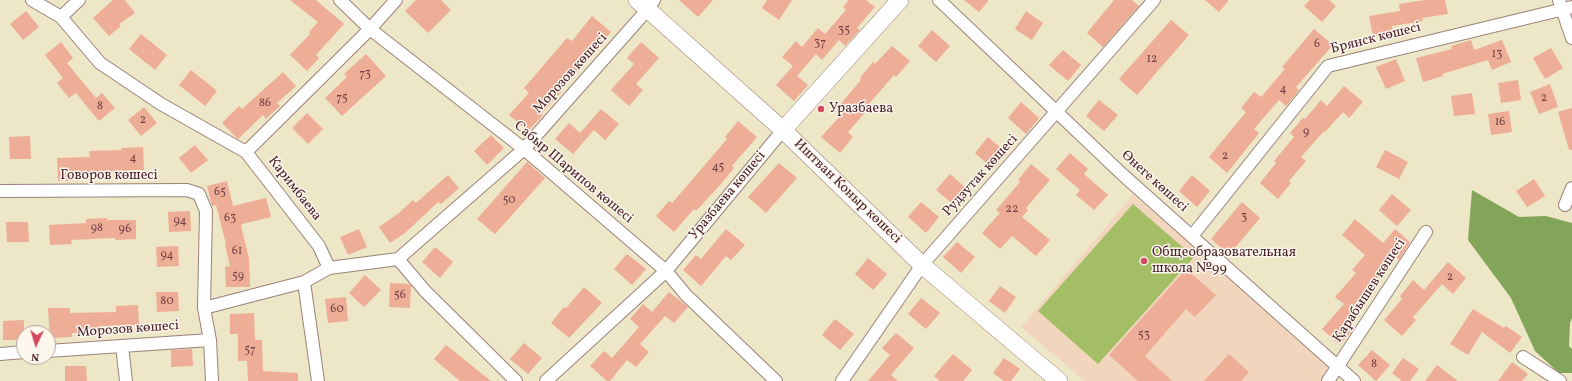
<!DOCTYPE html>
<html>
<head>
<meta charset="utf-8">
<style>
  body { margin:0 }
  #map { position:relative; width:1572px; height:381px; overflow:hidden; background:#ede6c7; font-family:Vollkorn,serif }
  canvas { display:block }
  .north { position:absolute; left:16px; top:325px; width:40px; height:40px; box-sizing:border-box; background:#fbf7ec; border:1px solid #b4a19f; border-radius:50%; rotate:184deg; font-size:11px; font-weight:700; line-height:16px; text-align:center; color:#4a1f2b }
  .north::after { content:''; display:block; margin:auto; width:14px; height:18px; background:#d1495b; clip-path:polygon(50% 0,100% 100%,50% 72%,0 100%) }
</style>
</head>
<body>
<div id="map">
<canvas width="1572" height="381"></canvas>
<div class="north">N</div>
</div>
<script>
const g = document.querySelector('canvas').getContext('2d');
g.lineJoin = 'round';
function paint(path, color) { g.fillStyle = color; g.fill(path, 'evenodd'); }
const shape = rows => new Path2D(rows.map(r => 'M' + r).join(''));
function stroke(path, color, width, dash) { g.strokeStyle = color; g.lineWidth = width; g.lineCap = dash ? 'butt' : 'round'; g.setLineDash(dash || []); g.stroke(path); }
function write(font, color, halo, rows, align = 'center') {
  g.font = font + ' Vollkorn,serif'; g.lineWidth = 3; g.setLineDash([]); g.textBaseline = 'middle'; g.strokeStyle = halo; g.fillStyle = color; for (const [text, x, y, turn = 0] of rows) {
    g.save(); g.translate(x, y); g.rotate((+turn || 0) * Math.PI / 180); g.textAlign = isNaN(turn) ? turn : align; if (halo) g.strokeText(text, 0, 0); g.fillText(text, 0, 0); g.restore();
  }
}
paint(shape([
  [1133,195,1334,365,1320,381,1085,381,1021,327]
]), '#f1d5bd');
paint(shape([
  [1133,204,1194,257,1098,364,1038,311]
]), '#a3be64');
paint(shape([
  [1472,190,1519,217,1546,216,1572,223,1572,318,1570,323,1569,346,1572,349,1572,373,1559,373,1535,351,1511,298,1468,240]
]), '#82a55a');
paint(shape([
  [113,0,125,0,135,13,119,24,121,26,109,36,93,18],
  [290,0,316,0,344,24,316,55,319,58,307,71,290,55,310,34,309,32,318,22],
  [416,0,441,0,451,10,428,33,405,11],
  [679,0,713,0,698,17],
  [767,0,792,0,779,20,762,8],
  [849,0,866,0,875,7,857,28,860,30,845,46,839,40,822,60,816,54,797,76,808,85,794,101,776,85,793,66,782,57,796,41,802,47,818,28,825,34,846,10,843,7],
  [964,0,989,0,979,12],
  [1114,0,1132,0,1139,6,1103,47,1087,33],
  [1205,0,1229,0,1219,12],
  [1310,0,1329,0,1336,6,1322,22,1304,6],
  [1425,0,1445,0,1448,14,1422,18,1423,21,1392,26,1393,33,1373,36,1369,16,1400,11,1399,4],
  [26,11,39,27,23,40,10,24],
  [1026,11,1043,23,1032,40,1015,29],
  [592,16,611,32,560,90,562,91,541,114,543,115,528,131,509,115,529,93,524,88,567,38,572,41],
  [1171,20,1189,35,1137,95,1119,79],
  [1314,29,1333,45,1296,87,1299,90,1286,106,1279,100,1254,129,1259,133,1227,173,1209,157,1246,112,1241,108,1254,92,1261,97,1285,69,1282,67],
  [932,30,950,46,936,62,918,46],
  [141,34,167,55,155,70,129,49],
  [1471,40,1474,50,1502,40,1511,62,1492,70,1488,60,1442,74,1443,76,1423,82,1416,58,1452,49,1451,46],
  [61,42,73,58,67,63,96,98,102,93,115,108,99,121,76,93,69,98,57,83,63,78,45,55],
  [641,42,659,58,636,84,643,90,629,106,611,90,634,64,627,58],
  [892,46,910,61,896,77,894,75,868,105,870,107,848,132,853,137,840,153,821,137,844,112,838,107,861,80,860,78,873,62,875,64],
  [1551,48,1563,68,1545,79,1533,58],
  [1063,50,1081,65,1068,81,1049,65],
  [366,54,386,76,342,116,325,98,347,77,344,74],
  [1396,59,1405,81,1386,89,1376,67],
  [191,70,217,91,205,106,179,85],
  [283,72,296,86,277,103,280,106,266,119,263,115,238,139,222,123,239,106,242,109],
  [1518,80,1521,100,1501,103,1498,83],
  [1550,84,1558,107,1539,114,1530,92],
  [1344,86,1363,102,1349,118,1343,112,1325,132,1324,131,1301,157,1306,161,1289,181,1291,183,1278,199,1260,183,1276,163,1274,161,1294,137,1290,133,1303,118,1305,119,1321,100,1327,106],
  [1472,93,1475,114,1454,116,1451,96],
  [1099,100,1118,115,1104,131,1086,116],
  [1021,102,1039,118,1026,134,1008,118],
  [144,107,157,123,141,136,128,120],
  [1572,108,1572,150,1569,150,1558,112],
  [601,109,619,124,605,140,594,130,573,154,555,139,569,123,580,133],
  [1509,111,1512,132,1491,135,1488,114],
  [307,113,323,129,308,144,292,128],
  [738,121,757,137,732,166,734,168,721,184,696,211,694,209,674,232,656,216,669,201,672,203,692,180,727,139,725,137],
  [491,135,504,148,487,165,474,151],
  [30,136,31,159,10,159,9,137],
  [988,137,1007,153,993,169,975,153],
  [195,145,208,160,191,173,179,158],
  [143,147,144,170,112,171,112,173,79,174,80,180,58,181,57,158,90,157,89,151,122,150,121,148],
  [1385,150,1408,162,1399,179,1376,167],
  [1070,153,1088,169,1084,174,1108,195,1094,210,1076,195,1080,190,1056,169],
  [527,162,545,178,495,234,477,219],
  [779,163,797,178,766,213,748,197],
  [1031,164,1050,180,1026,208,1028,210,1022,217,1050,240,1036,256,1012,236,1000,249,982,233,1000,213,996,210,1020,182,1018,180],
  [950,174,968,190,954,205,936,190],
  [448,175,459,188,441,204,438,202,405,233,390,243,379,227,399,213,413,200,416,203],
  [1192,175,1210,191,1197,207,1179,191],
  [1534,179,1545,196,1527,207,1516,191],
  [227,181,233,206,266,198,271,217,242,224,241,226,249,258,250,287,226,287,225,267,230,266,225,245,226,244,216,205,212,206,207,186],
  [1392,194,1411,210,1397,226,1379,210],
  [921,202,939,217,926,233,908,217],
  [1242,202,1260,218,1229,255,1211,239],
  [190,211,191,231,169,232,168,212],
  [107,218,107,220,136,220,136,239,115,240,115,238,71,240,72,244,50,245,49,225,86,223,86,219],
  [1355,219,1383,243,1395,229,1410,242,1399,260,1396,257,1364,294,1367,297,1346,322,1354,328,1340,345,1322,329,1344,304,1335,297,1356,273,1352,270,1365,255,1342,235],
  [6,222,28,222,29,242,7,242],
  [359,229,367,247,348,255,340,237],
  [726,229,745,245,731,260,726,256,701,286,683,270,696,255,701,259],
  [957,242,975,257,961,273,943,257],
  [178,246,179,266,157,267,156,247],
  [435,247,453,262,440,278,422,262],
  [627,254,646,269,632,285,614,269],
  [868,258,887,274,873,290,855,274],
  [1448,262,1466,278,1453,294,1442,284,1413,317,1416,320,1402,336,1384,320,1402,299,1400,296,1413,280,1424,290],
  [1186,269,1216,295,1195,317,1186,309,1145,356,1172,381,1138,381,1109,355],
  [365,275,381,290,364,307,349,293],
  [390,283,409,284,411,286,410,308,389,307],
  [1000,286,1016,297,1005,313,989,301],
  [584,287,602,303,569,338,551,323,564,307,566,308],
  [156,292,178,292,179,311,157,312],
  [669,292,688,307,674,323,665,316,640,344,649,352,636,367,627,360,610,381,607,381,590,366,604,351,612,358,639,327,630,319,643,304,652,312],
  [346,297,348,321,328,323,325,299],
  [921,298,940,313,926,329,908,314],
  [138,305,139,325,102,326,102,332,72,333,72,337,50,338,48,308,70,308,70,313,116,312,116,306],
  [1473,309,1504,328,1506,326,1522,337,1510,353,1482,332,1468,355,1450,344],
  [254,313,255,340,262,340,263,371,298,373,298,381,248,381,247,361,238,361,238,334,230,334,230,314],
  [835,319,854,334,840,350,822,335],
  [24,320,24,340,3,340,3,321],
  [896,333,914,348,891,375,898,381,868,381,890,355,882,348],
  [524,343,542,358,528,374,510,359],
  [446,345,491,381,460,381,434,359],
  [192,349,193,366,171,367,171,350],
  [1372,350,1390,365,1376,381,1358,365],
  [953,354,972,370,963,381,940,381,934,376],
  [1229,354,1249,372,1241,381,1204,381],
  [1004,358,1020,369,1011,381,1004,381,993,373],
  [1403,358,1419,369,1410,381,1402,381,1392,373],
  [1512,362,1528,374,1522,381,1498,381],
  [1437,365,1458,381,1425,381],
  [65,366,86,366,87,381,65,381]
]), '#edad97');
const street = shape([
  [32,0,61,17,100,63,161,104,246,152,319,246,329,268],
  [340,0,370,29,524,149,666,271,686,295,776,381],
  [939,0,1123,175,1354,381],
  [1559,0,1572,38],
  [61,17,79,0],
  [246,152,370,29,396,0],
  [0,191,187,190,199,194,206,211,204,308,210,340,212,381],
  [1565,205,1572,188],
  [1192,236,1328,66,1572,7],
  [398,259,524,149,648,9,654,0],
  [398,259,425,291,516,381],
  [204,308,304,282],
  [122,346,126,381],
  [48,351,210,340],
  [0,354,24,352],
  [1523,357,1560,381],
  [318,381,304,282,329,268,398,259],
  [546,381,666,271,783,130],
  [842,381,922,265,1154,0],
  [1328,381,1426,232]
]);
const secondary = shape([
  [637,0,783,130,922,265,1059,381],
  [783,130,900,0]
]);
stroke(street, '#9c8279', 14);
stroke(secondary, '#9c8279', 18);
stroke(street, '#fff', 12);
stroke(secondary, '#fff', 17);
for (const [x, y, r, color] of [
  [821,109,4,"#d1495b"],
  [1144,261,4,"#d1495b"]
]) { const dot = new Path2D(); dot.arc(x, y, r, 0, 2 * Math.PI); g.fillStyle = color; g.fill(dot); stroke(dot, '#fbf7ec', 1.5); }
write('12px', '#734246', null, [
  ["35",844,31],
  ["37",820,44],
  ["6",1317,45],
  ["13",1497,55],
  ["12",1152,60],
  ["73",365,75],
  ["4",1283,90],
  ["75",342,99],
  ["2",1544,99],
  ["86",265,104],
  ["8",100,107],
  ["2",143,121],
  ["16",1500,123],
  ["9",1306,133],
  ["2",1225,157],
  ["4",133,159],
  ["45",718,168],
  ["65",220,193],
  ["50",509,201],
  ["22",1012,210],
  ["3",1244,218],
  ["63",230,219],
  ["94",180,222],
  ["98",97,229],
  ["96",125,230],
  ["61",237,252],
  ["94",167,256],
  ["59",238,277],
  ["2",1450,278],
  ["56",400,296],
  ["80",167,302],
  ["60",337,310],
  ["53",1144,336],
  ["57",250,351],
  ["8",1374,365]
]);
write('14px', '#4a1f2b', '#fbf7ec', [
  ["Брянск көшесі",1376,39,-14],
  ["Морозов көшесі",571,74,-48],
  ["Сабыр Шарипов көшесі",573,173,40],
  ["Говоров көшесі",109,176],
  ["Рудзутак көшесі",981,176,-48],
  ["Өнеге көшесі",1154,182,42],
  ["Каримбаева",294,189,52],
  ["Иштван Коныр көшесі",847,192,44],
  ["Уразбаева көшесі",728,196,-50],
  ["Қарабышев көшесі",1370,291,-57],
  ["Морозов көшесі",128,330,-4]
]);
write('14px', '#4a1f2b', '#fbf7ec', [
  ["Уразбаева",829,109],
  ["Общеобразовательная",1152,253],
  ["школа №99",1152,269]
], 'left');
</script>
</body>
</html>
